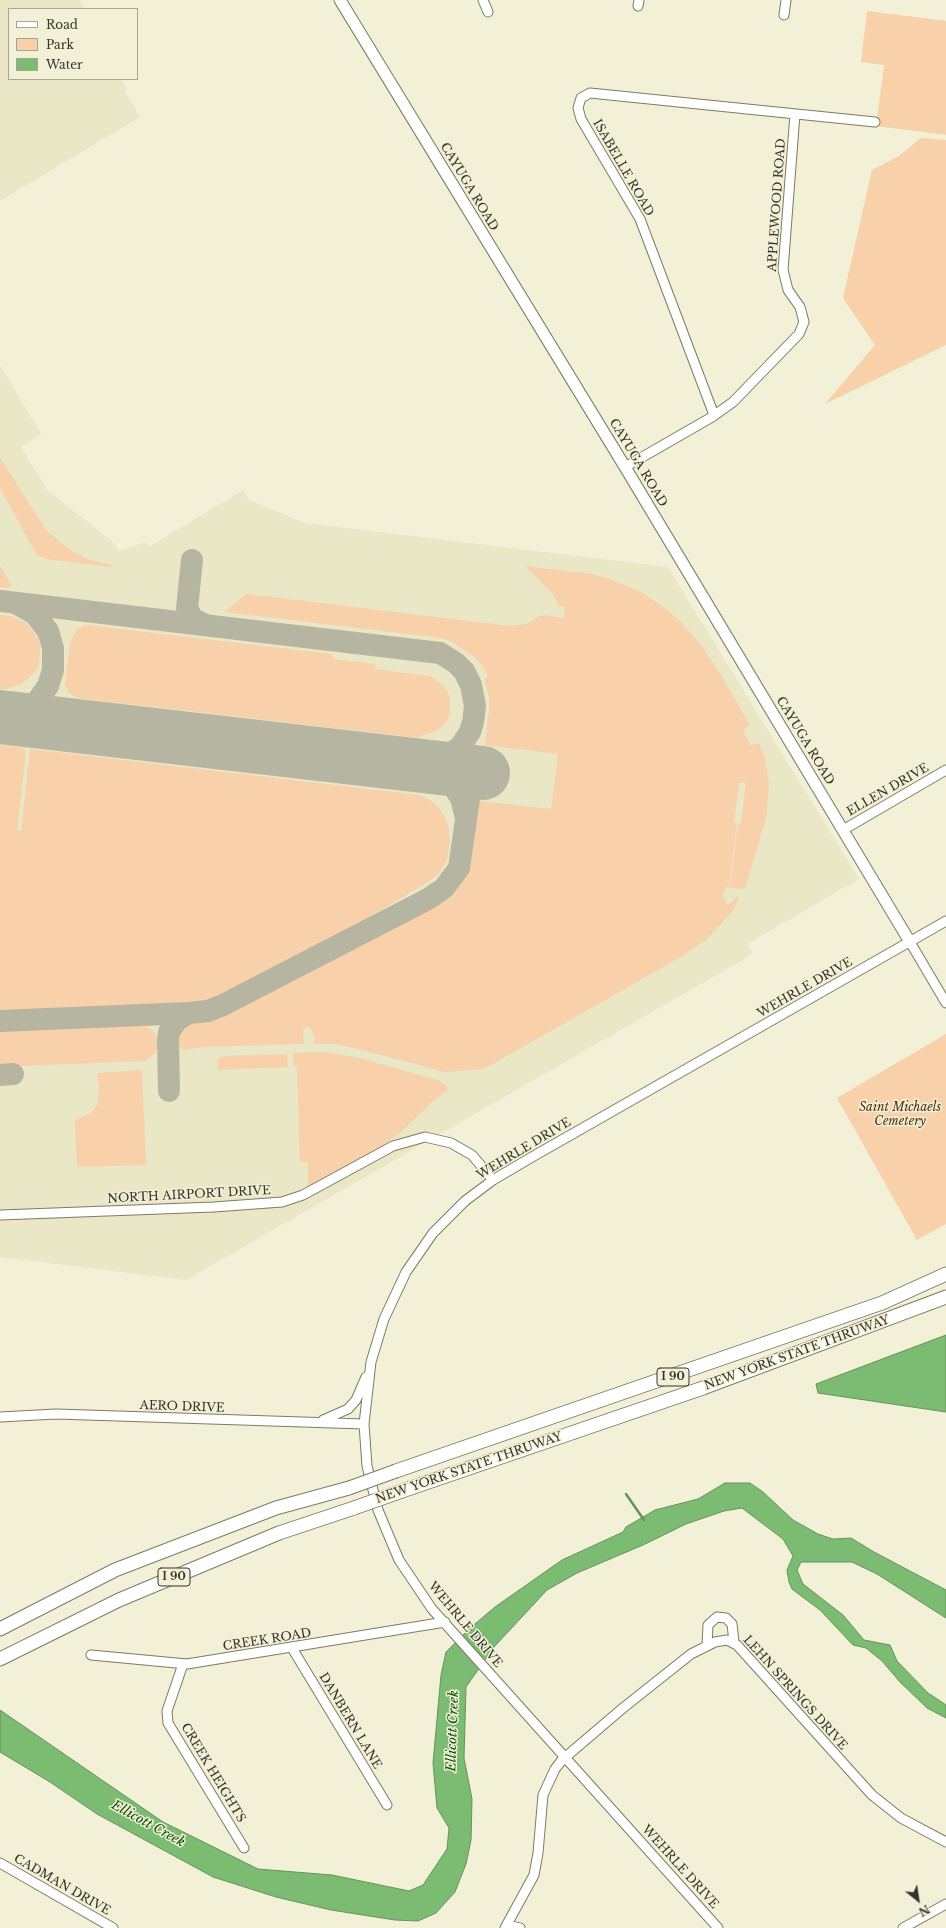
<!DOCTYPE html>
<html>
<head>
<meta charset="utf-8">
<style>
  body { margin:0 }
  #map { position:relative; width:946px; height:1928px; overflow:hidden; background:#f2f0d7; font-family:"Libre Baskerville",serif }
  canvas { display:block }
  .legend { position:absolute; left:8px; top:8px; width:130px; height:72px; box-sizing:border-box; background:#f2f0d7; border:1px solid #a6a592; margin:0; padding:5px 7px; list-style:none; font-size:12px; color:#34342a }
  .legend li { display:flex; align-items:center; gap:8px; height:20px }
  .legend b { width:20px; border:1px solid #a6a592 }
  .north { position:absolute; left:898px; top:1880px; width:40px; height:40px; -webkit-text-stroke:3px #f2f0d7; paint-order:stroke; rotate:150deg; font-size:11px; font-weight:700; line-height:16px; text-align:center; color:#34342a }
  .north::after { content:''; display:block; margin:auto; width:14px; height:18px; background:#34342a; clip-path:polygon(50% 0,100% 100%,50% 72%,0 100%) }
</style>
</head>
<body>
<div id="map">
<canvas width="946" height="1928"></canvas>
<ul class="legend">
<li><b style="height:5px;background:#fff"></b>Road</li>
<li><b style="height:11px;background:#f8d0a9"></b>Park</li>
<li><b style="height:11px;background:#7cbb72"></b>Water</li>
</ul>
<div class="north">N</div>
</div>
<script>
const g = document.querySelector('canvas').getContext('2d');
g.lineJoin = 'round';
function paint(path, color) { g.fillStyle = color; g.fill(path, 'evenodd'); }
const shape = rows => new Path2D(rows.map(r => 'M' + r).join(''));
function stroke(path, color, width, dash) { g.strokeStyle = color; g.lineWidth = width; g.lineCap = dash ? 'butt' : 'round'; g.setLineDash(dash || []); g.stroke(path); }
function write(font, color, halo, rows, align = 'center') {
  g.font = font + ' "Libre Baskerville",serif'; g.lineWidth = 3; g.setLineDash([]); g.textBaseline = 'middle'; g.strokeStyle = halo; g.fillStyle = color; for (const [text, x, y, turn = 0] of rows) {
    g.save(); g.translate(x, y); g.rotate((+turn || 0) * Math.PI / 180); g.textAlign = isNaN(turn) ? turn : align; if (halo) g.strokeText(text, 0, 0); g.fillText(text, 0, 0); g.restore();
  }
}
paint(shape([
  [0,0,79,0,85,9,9,9,9,79,121,79,127,90,125,92,140,117,0,201],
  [0,365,41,434,21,447,48,491,112,541,119,551,145,542,149,547,243,490,249,500,305,523,668,567,859,879,747,944,753,954,186,1280,0,1257]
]), '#e9e7c6');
paint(shape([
  [867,11,946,21,946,135,876,126,884,65,861,62],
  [921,138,946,140,946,345,825,404,875,345,843,298,872,170,899,156],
  [0,458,46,530,68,549,90,560,112,565,112,567,46,559,36,554,0,488],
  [0,565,11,585,9,588,0,587],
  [525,566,592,574,607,578,641,592,666,609,680,621,702,646,721,675,750,725,743,730,751,746,757,743,760,745,765,760,769,781,767,815,745,888,742,889,730,888,738,823,741,823,746,783,739,783,734,822,737,823,729,888,726,887,723,896,727,905,733,901,737,896,739,899,732,912,706,940,681,957,484,1069,445,1072,362,1050,337,1044,313,1044,315,1036,312,1033,311,1027,303,1028,304,1044,203,1047,184,1050,179,1046,178,1047,176,1040,178,1033,185,1025,217,1018,229,1012,441,902,452,894,465,877,471,861,478,801,551,809,558,754,485,745,489,709,489,697,484,679,488,676,483,666,474,657,453,642,441,638,224,612,247,594,509,626,527,624,541,615,564,618,565,607,559,606,552,593],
  [0,615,11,616,27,624,38,638,40,647,39,664,35,672,22,684,5,689,0,689],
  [86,625,332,654,334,659,375,664,375,669,429,676,436,679,447,690,450,697,450,713,447,721,442,727,429,734,421,735,421,738,77,698,69,693,65,684,70,642,77,629],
  [0,745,24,748,26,752,17,830,21,831,30,749,420,795,430,800,439,808,445,818,449,829,450,841,447,859,440,872,431,880,363,921,207,1001,196,1004,0,1011],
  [143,1025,155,1032,158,1045,155,1053,145,1061,0,1067,0,1030],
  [946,1034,946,1224,917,1240,837,1098],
  [318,1052,338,1054,359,1058,438,1080,445,1085,448,1090,433,1101,401,1132,386,1143,308,1187,308,1162,300,1162,297,1067,294,1067,293,1053],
  [287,1054,288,1067,218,1070,217,1059,224,1056],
  [142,1070,146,1165,77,1167,75,1120,91,1113,97,1106,99,1090,97,1073]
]), '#f8d0a9');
const water = shape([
  [946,1335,946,1412,818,1393,816,1384,946,1335],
  [725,1483,750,1483,763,1492,793,1520,818,1534,833,1539,851,1538,874,1552,946,1590,946,1618,877,1574,852,1562,801,1562,797,1570,803,1584,843,1615,864,1640,890,1645,897,1661,928,1693,946,1705,946,1718,927,1708,900,1682,882,1661,866,1648,853,1645,820,1610,792,1589,789,1582,787,1570,793,1556,783,1539,742,1508,724,1511,686,1524,643,1545,577,1573,547,1590,494,1647,466,1687,464,1758,472,1799,471,1840,466,1864,455,1892,436,1913,418,1921,395,1920,331,1910,276,1897,213,1877,97,1814,50,1782,0,1752,0,1710,163,1822,258,1869,332,1875,409,1891,423,1885,447,1849,449,1828,437,1808,433,1763,441,1675,446,1652,469,1629,495,1607,562,1560,623,1532,626,1527,655,1510,698,1499,725,1483]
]);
paint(water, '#7cbb72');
stroke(water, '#66925c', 1);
stroke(shape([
  [626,1494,644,1520]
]), '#66925c', 2.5);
stroke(shape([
  [192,560,187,608,193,619,204,624],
  [0,601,440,653,456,663,464,671,471,685,475,706,473,722,470,732,460,747,442,759,424,764,394,763],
  [0,715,25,710,38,700,48,686,53,670,53,648,48,631,35,614,17,604],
  [415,766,433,770,448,779,461,798,466,818],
  [0,1021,189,1013,208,1011,223,1005,428,899,444,888,459,868,469,799],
  [0,1075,13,1074],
  [169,1091,168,1041,169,1032,177,1020,189,1013]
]), '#b6b5a1', 22);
stroke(shape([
  [0,717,483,773]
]), '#b6b5a1', 54);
const minor = shape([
  [483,0,488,12],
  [638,6,639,0],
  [784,15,786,0],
  [714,415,640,219,581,119,578,108,581,98,590,93,875,122],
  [625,467,712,417,733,402,799,334,804,322,800,307,788,290,783,270,795,114],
  [843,830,946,770],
  [910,942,946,1003],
  [0,1215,214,1207,282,1202,303,1195,393,1146,425,1137,451,1143,472,1155,493,1180],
  [0,1417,56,1414,364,1424],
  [323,1420,348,1409,356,1400,366,1377],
  [707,1645,708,1625,717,1617,726,1618,732,1624,734,1642],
  [292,1648,387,1805],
  [91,1655,187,1664,445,1622],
  [183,1664,167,1711,168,1723,244,1848],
  [0,1863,113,1928],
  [507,1925,520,1928],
  [505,1928,534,1875,538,1853,543,1795,555,1769,562,1760,623,1708,691,1654,715,1642,727,1640,737,1645,872,1795,901,1818,946,1842],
  [718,1928,432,1609,399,1560,378,1510,367,1466,364,1424,371,1362,384,1319,406,1272,433,1233,465,1201,493,1180,532,1157,946,921],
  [903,1928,946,1904]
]);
const major = shape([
  [340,0,625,467,910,942]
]);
const highway = shape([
  [396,1471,882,1303,946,1274],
  [402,1491,703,1388,946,1297],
  [0,1629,115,1570,276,1508,349,1488],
  [0,1659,119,1600,279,1533,354,1508]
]);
stroke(minor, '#7d7b64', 11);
stroke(major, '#7d7b64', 13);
stroke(highway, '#7d7b64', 15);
stroke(minor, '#fff', 9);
stroke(major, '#fff', 11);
stroke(highway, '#fff', 13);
const highwayBridge = shape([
  [349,1488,396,1471],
  [354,1508,402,1491]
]);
stroke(highwayBridge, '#7d7b64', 15, []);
stroke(highwayBridge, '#fff', 13);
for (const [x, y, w] of [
  [673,1377,32],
  [174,1577,32]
]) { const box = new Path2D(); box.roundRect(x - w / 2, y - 9, w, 18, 3); g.fillStyle = '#f2f0d7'; g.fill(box); stroke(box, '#34342a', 1); }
write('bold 11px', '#34342a', null, [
  ["I 90",673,1377],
  ["I 90",174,1577]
]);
write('12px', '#34342a', '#f2f0d7', [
  ["ISABELLE ROAD",623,168,60],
  ["CAYUGA ROAD",469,187,59],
  ["APPLEWOOD ROAD",777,205,-86],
  ["CAYUGA ROAD",638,463,59],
  ["CAYUGA ROAD",805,741,59],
  ["ELLEN DRIVE",888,790,-30],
  ["WEHRLE DRIVE",805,988,-30],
  ["WEHRLE DRIVE",524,1149,-31],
  ["NORTH AIRPORT DRIVE",189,1195,-3],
  ["NEW YORK STATE THRUWAY",797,1353,-20],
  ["AERO DRIVE",182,1407,2],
  ["NEW YORK STATE THRUWAY",469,1468,-19],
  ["WEHRLE DRIVE",465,1625,50],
  ["CREEK ROAD",267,1640,-9],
  ["LEHN SPRINGS DRIVE",795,1693,48],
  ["DANBERN LANE",350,1721,59],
  ["CREEK HEIGHTS",213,1773,59],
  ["WEHRLE DRIVE",680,1867,48],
  ["CADMAN DRIVE",62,1885,30]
]);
write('italic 12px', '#4a2f0e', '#f2f0d7', [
  ["Saint Michaels",900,1108],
  ["Cemetery",900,1122]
]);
write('italic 13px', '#064b00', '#f2f0d7', [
  ["Ellicott Creek",453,1731,-88],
  ["Ellicott Creek",148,1824,29]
]);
</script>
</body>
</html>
